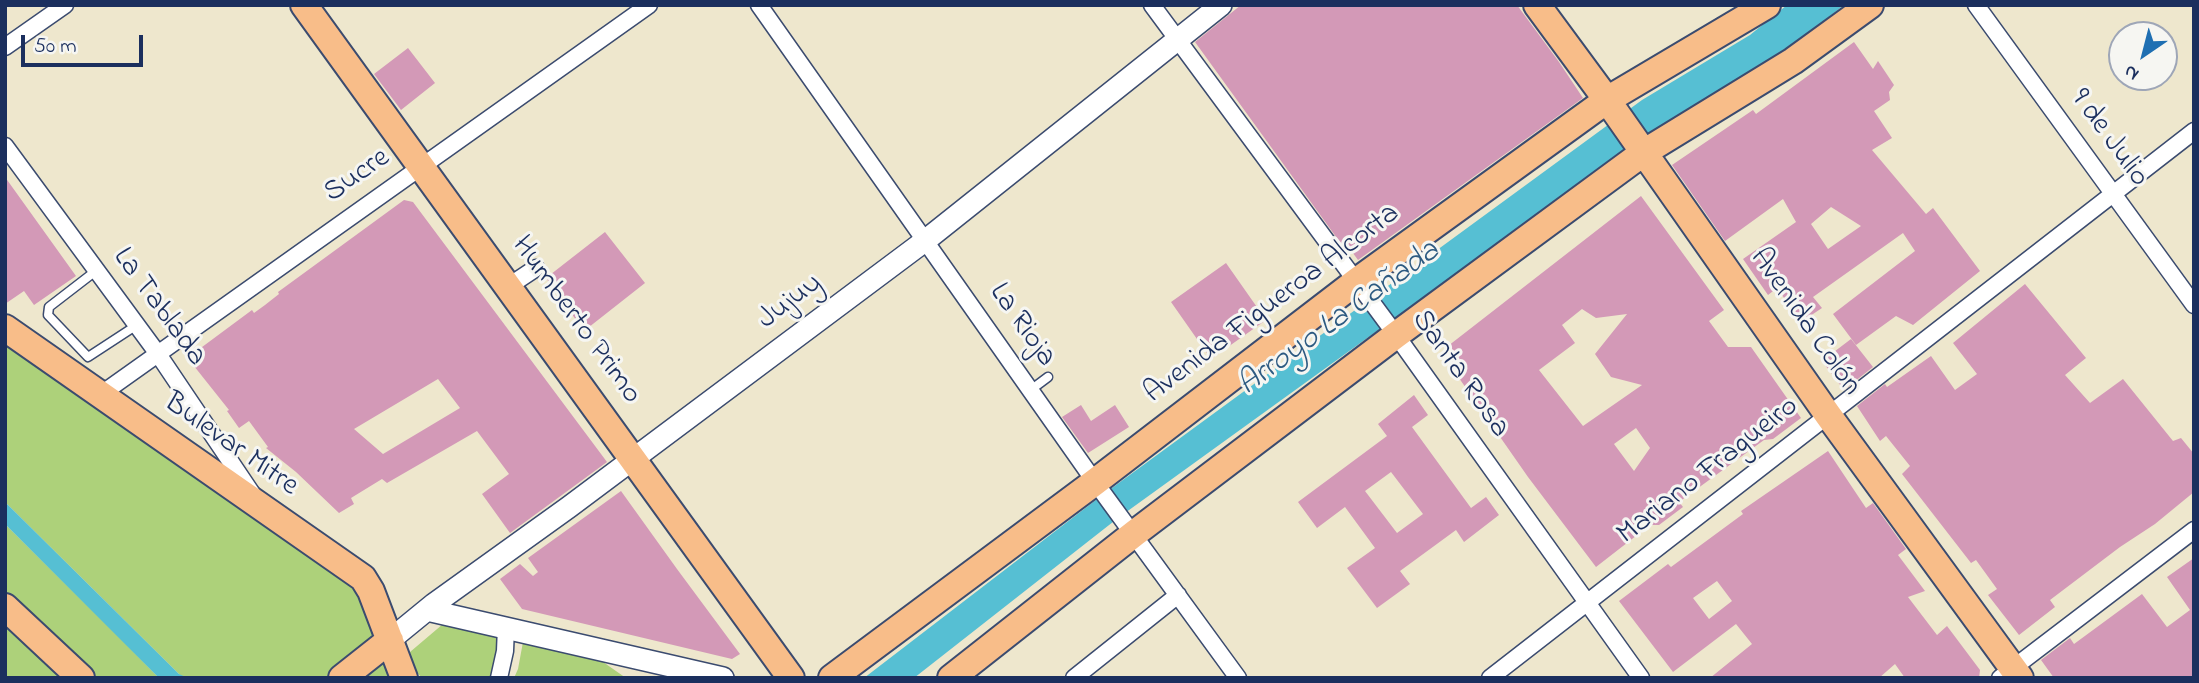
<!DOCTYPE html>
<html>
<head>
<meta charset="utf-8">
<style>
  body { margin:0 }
  #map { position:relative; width:2199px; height:683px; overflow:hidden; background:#eee7cd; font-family:"Indie Flower",sans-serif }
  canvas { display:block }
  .frame { position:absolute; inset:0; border:7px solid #1b2f5e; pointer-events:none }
  .north { position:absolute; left:2108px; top:21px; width:70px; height:70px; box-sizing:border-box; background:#f6f6f2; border:2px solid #9ea6b7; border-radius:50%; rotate:215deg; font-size:19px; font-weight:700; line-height:28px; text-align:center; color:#1b2f5e }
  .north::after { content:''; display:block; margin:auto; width:24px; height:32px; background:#1f6fb2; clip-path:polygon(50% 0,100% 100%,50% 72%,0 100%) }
  .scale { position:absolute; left:21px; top:35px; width:122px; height:32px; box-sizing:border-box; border:4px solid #1b2f5e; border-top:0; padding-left:9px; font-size:21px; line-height:24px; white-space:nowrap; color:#1b2f5e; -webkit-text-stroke:5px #f6f6f2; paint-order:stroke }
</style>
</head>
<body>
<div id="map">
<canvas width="2199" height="683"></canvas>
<div class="frame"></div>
<div class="north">N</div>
<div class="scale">50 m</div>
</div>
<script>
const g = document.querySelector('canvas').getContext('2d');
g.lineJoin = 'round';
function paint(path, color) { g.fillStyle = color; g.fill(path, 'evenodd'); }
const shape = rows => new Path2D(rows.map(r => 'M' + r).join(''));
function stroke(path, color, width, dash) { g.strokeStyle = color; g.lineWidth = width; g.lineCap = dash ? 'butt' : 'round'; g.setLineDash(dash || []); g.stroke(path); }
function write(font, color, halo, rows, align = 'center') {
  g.font = font + ' "Indie Flower",sans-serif'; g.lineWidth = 6; g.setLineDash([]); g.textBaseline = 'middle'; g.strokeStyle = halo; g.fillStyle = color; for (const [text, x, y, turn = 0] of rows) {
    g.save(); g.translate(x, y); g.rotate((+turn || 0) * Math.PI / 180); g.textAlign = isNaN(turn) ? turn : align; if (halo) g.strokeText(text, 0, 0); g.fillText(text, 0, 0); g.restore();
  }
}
paint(shape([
  [5,328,363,578,404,678,183,678,5,502],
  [5,524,120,638,159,678,81,678,5,607],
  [5,622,66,678,5,678],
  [443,624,498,637,495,662,490,678,422,678,413,668,410,652],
  [523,642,583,648,626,678,514,678,518,669]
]), '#add17a');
paint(shape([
  [1787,5,1844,5,1773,61,1665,123,1118,518,914,678,864,678,1101,496,1642,100,1750,35],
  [5,502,179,674,188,678,159,678,5,524]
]), '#56bfd3');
paint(shape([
  [1241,5,1517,5,1559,62,1583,98,1358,260,1350,249,1347,252,1195,42],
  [1854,42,1873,69,1878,61,1894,85,1889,92,1890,100,1874,111,1892,138,1872,150,1926,214,1933,208,1980,271,1913,325,1896,316,1856,345,1833,314,1915,251,1903,233,1813,297,1822,308,1801,322,1777,288,1768,295,1743,259,1796,222,1783,199,1725,241,1672,165,1753,110,1756,114],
  [1831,207,1861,226,1828,249,1811,224],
  [408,48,435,83,401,110,374,74],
  [5,177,76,276,34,305,24,291,5,304],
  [1641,196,1724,310,1709,321,1728,347,1751,347,1801,418,1773,439,1764,440,1679,502,1683,507,1659,525,1650,525,1596,567,1528,477,1445,358,1448,346],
  [1582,309,1596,318,1627,314,1595,354,1611,377,1642,385,1583,426,1539,370,1575,343,1562,325],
  [1636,428,1650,448,1634,471,1614,444],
  [404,200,413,202,607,462,510,533,482,494,509,474,477,431,387,483,382,479,351,498,354,504,339,513,296,472,266,448,268,447,249,421,239,428,227,411,229,410,194,366,194,353,252,310,254,313,265,305,279,294,278,292],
  [438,379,460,408,383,454,354,429],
  [605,232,645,283,584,331,546,278],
  [1226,263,1266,320,1211,359,1171,302],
  [2025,284,2086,358,2065,375,2090,403,2123,379,2173,441,2181,438,2194,454,2194,492,2155,524,2120,547,2050,600,2055,607,2019,635,1988,595,1997,589,1976,560,1971,563,1902,474,1910,466,1886,436,1880,441,1857,406,1885,384,1887,387,1931,356,1955,390,1977,374,1953,343],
  [1851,339,1873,367,1844,390,1822,361],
  [1414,395,1428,415,1412,427,1471,508,1486,497,1499,515,1464,542,1456,530,1400,571,1410,584,1377,608,1347,568,1375,548,1345,507,1317,528,1298,502,1387,436,1378,424],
  [1391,472,1423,514,1397,533,1365,491],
  [1081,405,1091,421,1115,405,1129,427,1088,453,1062,417],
  [1828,451,1866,508,1873,503,1906,549,1898,555,1925,591,1908,597,1937,635,1947,626,1980,670,1979,678,1905,678,1895,664,1879,678,1710,678,1752,644,1736,624,1673,672,1619,601,1668,564,1671,567,1743,514,1741,511],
  [1717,581,1732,601,1709,619,1693,598],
  [621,491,677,569,740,654,732,659,522,609,500,579,520,564,533,576,538,572,528,558],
  [2194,558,2194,678,2054,678,2041,660,2070,638,2074,644,2142,594,2167,627,2190,610,2167,577]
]), '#d399b7');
const service = shape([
  [97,270,49,307,48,315,88,357,137,325],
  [1032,389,1048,377]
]);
const minor = shape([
  [759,5,1095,482,1238,678],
  [1152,5,1396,335,1641,678],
  [1976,5,2194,305],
  [5,47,65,5],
  [5,146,158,354,253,495],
  [509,286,536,268],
  [100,395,649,5],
  [499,678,505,651,506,627],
  [1074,678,1178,595],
  [1490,678,2194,131],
  [2000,678,2194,530]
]);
const tertiary = shape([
  [427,610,723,678],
  [390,640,434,604,569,507,926,240,1221,5]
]);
const primary = shape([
  [304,5,791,678],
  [1537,5,1607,100,1828,415,2020,678],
  [5,328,363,578,371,591,404,678],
  [5,607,81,678],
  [342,678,390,640],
  [832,678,1095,482,1357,281,1607,100,1767,5],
  [951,678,1135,533,1396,335,1643,153,1793,61,1870,5]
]);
stroke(service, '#3b4b6f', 11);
stroke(minor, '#3b4b6f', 19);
stroke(tertiary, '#3b4b6f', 24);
stroke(primary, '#3b4b6f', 30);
stroke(service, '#fff', 8);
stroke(minor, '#fff', 16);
stroke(tertiary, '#fff', 21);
stroke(primary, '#f8bd89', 26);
write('30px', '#1b2f5e', '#f6f6f2', [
  ["9 de Julio",2108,139,54],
  ["Sucre",358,177,-35],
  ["Jujuy",791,303,-37],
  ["Avenida Figueroa Alcorta",1273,305,-37],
  ["La Tablada",158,308,54],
  ["Humberto Primo",575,321,54],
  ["Avenida Colón",1804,323,55],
  ["La Rioja",1021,326,55],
  ["Santa Rosa",1459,375,55],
  ["Bulevar Mitre",230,446,35],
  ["Mariano Fragueiro",1709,472,-38]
]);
write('italic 32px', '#2d5a81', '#f6f6f2', [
  ["Arroyo La Cañada",1340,320,-36]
]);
</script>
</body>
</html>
